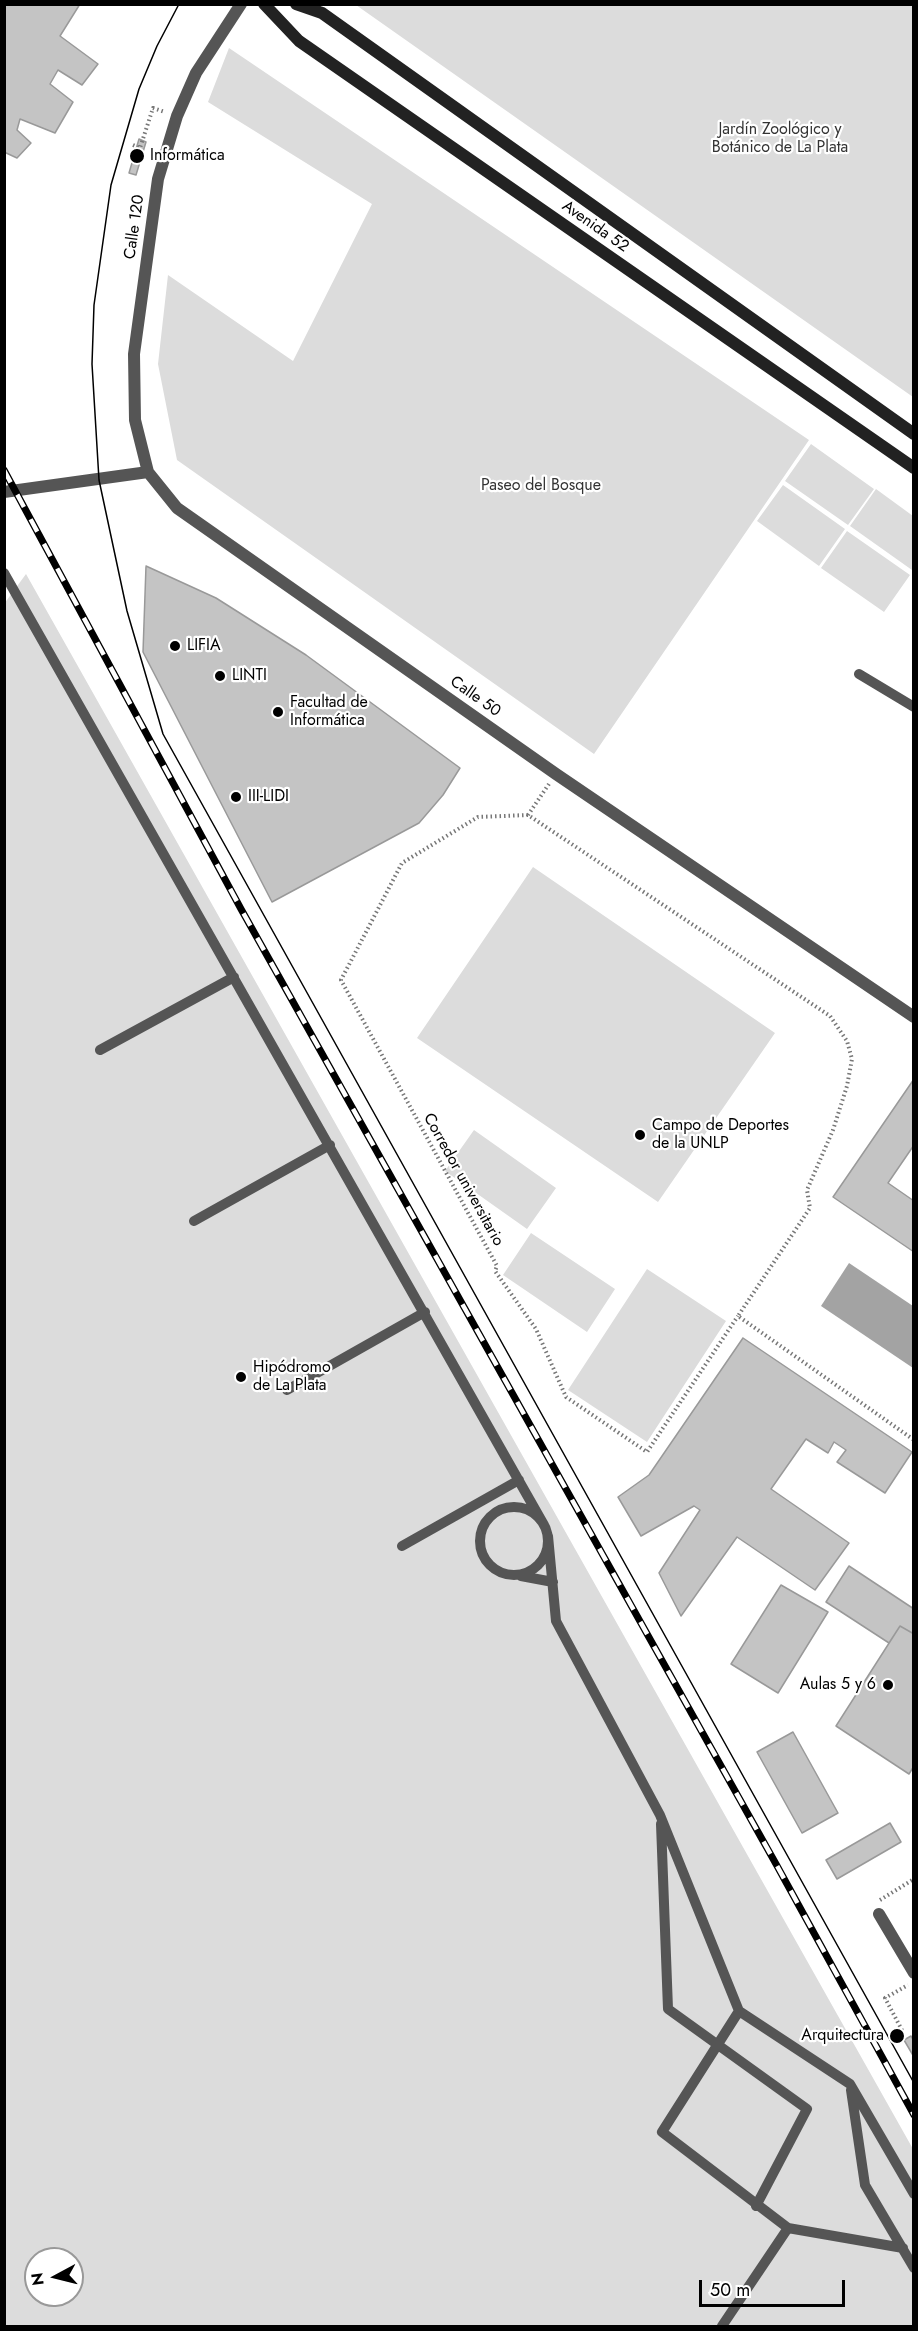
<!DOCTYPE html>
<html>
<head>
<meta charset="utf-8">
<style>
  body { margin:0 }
  #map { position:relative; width:918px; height:2331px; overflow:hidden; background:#fff; font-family:Jost,sans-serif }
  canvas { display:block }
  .frame { position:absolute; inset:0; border:6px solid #000; pointer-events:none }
  .north { position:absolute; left:24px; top:2247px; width:60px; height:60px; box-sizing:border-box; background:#fff; border:2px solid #999; border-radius:50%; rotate:263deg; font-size:16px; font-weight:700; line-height:24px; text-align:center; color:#000 }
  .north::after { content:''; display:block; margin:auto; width:21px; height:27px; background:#000; clip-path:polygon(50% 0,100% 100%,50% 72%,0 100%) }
  .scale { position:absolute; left:699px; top:2280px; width:146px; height:27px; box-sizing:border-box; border:3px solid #000; border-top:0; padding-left:8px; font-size:18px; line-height:21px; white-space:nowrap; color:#000; -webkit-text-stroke:4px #fff; paint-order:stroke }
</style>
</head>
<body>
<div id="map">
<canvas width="918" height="2331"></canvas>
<div class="frame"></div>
<div class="north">N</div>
<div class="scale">50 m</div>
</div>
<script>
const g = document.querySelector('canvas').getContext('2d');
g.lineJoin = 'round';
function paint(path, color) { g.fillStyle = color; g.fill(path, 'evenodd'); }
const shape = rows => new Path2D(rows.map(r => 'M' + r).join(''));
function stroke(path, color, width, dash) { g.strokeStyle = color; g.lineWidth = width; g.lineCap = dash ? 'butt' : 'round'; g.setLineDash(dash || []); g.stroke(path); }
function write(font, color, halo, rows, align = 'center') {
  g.font = font + ' Jost,sans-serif'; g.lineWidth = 4.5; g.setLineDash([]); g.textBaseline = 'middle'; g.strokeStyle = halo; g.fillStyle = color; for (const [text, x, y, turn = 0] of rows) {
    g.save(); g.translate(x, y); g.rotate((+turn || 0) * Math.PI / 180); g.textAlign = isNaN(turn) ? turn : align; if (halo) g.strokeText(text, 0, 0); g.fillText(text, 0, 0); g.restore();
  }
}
paint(shape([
  [356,5,913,5,913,397],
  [229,48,809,440,594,754,177,460,158,364,168,275,293,361,372,204,208,102],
  [811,444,874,489,848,525,785,481],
  [783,485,845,529,819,566,757,521],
  [876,489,913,516,912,570,850,526],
  [847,531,910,575,884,612,821,568],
  [26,574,913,2149,914,2326,5,2326,4,604],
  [36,2259,72,2259,72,2295,36,2295],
  [533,867,775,1033,658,1202,417,1038],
  [474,1130,556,1188,527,1229,445,1171],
  [531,1233,615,1289,587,1332,503,1275],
  [647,1269,726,1321,647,1442,568,1390]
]), '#dcdcdc');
paint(shape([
  [849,1263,913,1306,913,1368,821,1306]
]), '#a3a3a3');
const building = shape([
  [4,4,80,4,60,36,98,64,82,85,58,70,50,84,73,102,55,133,20,119,17,130,31,143,17,158,4,152,4,4],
  [139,139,146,142,136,175,129,173,139,139],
  [146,566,216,598,306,655,460,768,443,795,419,823,272,902,143,652,146,566],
  [914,1079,914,1145,888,1183,914,1201,914,1252,833,1197,914,1079],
  [743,1338,912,1452,885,1493,837,1462,846,1450,834,1442,828,1453,806,1439,771,1489,849,1543,815,1590,737,1537,681,1616,659,1573,700,1510,694,1506,641,1536,618,1497,649,1475,743,1338],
  [849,1566,914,1609,914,1634,900,1626,889,1643,826,1602,849,1566],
  [781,1585,828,1612,778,1693,731,1664,781,1585],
  [900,1626,914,1634,914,1766,909,1774,836,1726,900,1626],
  [793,1732,838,1813,802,1833,757,1752,793,1732],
  [890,1823,901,1842,837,1879,826,1860,890,1823],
  [911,2036,914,2041,914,2057,904,2040,911,2036]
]);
paint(building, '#c4c4c4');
stroke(building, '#999', 1.5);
stroke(shape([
  [133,145,140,148,153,108,165,112],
  [549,784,528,815,830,1016,847,1041,852,1059,847,1086,833,1130,807,1190,810,1208,738,1316,914,1440],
  [528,815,478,817,402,863,341,980,497,1266,495,1271,536,1329,566,1397,647,1452,738,1316],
  [880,1900,914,1879],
  [897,2036,903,2032,885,1998,908,1985]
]), '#777', 4, [1.5, 3]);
stroke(shape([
  [4,573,544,1525],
  [859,674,914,707],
  [100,1050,234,977],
  [194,1221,330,1145],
  [287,1390,425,1312],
  '480 1541a34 34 0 1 1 68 0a34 34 0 1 1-68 0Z',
  [548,1536,556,1621,660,1815,739,2011,850,2084,914,2194],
  [402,1546,519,1480],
  [521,1576,553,1582],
  [661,1824,668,2009,807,2109,756,2206],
  [739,2011,662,2132,788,2228,903,2248],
  [851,2090,865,2185,914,2268],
  [722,2326,788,2228]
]), '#555', 10);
stroke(shape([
  [241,4,196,73,177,116,158,179,134,354,135,420,148,472,177,508,556,774,914,1017],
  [4,492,148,472],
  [879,1914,914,1973]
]), '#555', 12);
stroke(shape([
  [264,4,299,41,914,468],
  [296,4,322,13,914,434]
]), '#222', 12);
stroke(shape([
  [179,4,157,46,139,89,111,185,94,305,92,364,99,480,127,611,163,734,914,2083]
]), '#000', 1.5);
const rail = shape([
  [4,470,241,909,776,1864,914,2115]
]);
stroke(rail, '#000', 7);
stroke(rail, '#fff', 4.5, [14]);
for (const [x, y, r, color] of [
  [137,156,8,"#000"],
  [175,646,6,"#000"],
  [220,676,6,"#000"],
  [278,712,6,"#000"],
  [236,797,6,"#000"],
  [640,1135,6,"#000"],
  [241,1377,6,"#000"],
  [888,1685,6,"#000"],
  [897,2036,8,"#000"]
]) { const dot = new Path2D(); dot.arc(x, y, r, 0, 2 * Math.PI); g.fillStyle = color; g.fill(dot); stroke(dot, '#fff', 2); }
write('16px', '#333', '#fff', [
  ["Jardín Zoológico y",780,130],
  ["Botánico de La Plata",780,148],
  ["Paseo del Bosque",541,486]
]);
write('16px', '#000', '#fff', [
  ["Informática",150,156],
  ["LIFIA",187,646],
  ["LINTI",232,676],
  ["Facultad de",290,703],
  ["Informática",290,721],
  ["III-LIDI",248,797],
  ["Campo de Deportes",652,1126],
  ["de la UNLP",652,1144],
  ["Hipódromo",253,1368],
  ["de La Plata",253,1386],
  ["Aulas 5 y 6",876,1685,"right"],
  ["Arquitectura",884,2036,"right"]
], 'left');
write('16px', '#000', '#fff', [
  ["Calle 120",135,227,-82],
  ["Avenida 52",595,227,35],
  ["Calle 50",475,697,35],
  ["Corredor universitario",463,1180,61]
]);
</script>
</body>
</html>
